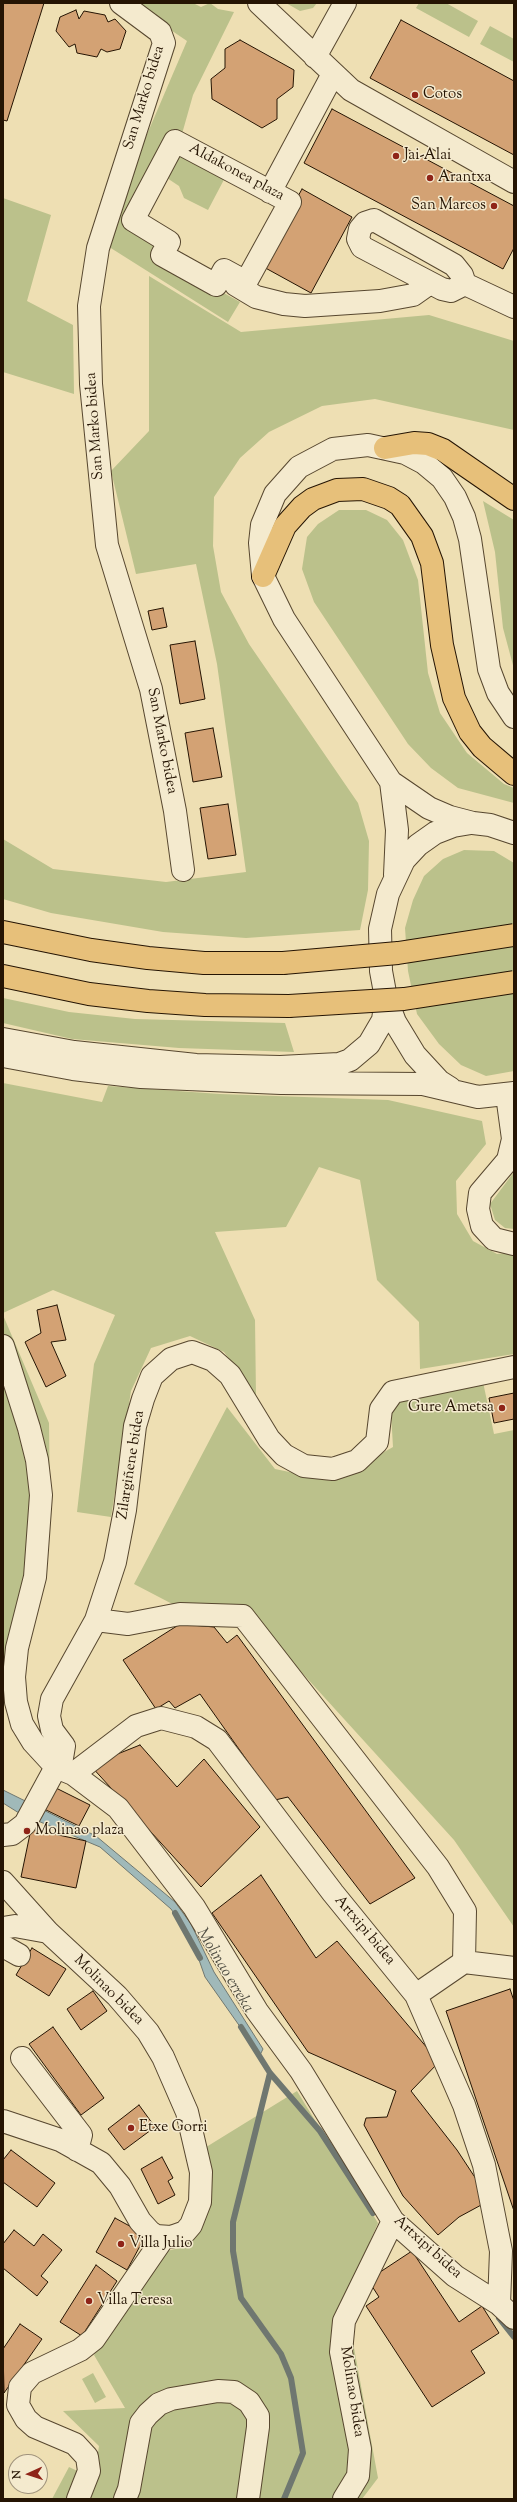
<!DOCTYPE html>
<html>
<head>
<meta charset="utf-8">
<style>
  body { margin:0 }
  #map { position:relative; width:517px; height:2502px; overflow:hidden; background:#eedfb3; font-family:"Sorts Mill Goudy",serif }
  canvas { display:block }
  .frame { position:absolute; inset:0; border:4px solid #251403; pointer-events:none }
  .north { position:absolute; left:8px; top:2454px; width:40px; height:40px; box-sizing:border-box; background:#f4eace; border:1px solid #a1947d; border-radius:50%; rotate:267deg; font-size:11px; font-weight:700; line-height:16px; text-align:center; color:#251403 }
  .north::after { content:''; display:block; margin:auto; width:14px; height:18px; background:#8f2418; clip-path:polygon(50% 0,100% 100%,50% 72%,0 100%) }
</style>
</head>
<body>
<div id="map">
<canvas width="517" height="2502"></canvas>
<div class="frame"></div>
<div class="north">N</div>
</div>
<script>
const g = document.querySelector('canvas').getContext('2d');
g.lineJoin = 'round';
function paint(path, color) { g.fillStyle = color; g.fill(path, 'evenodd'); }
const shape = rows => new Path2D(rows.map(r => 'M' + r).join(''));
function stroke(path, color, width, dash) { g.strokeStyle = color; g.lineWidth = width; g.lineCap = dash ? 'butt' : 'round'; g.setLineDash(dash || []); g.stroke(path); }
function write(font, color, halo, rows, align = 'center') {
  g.font = font + ' "Sorts Mill Goudy",serif'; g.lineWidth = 3; g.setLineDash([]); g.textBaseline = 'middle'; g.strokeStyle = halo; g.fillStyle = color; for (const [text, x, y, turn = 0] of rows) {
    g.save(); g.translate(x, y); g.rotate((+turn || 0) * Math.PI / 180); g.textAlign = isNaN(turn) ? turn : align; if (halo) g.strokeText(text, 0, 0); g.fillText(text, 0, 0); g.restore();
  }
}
paint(shape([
  [131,3,193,3,201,7,210,3,218,9,234,12,193,95,180,141,128,222,164,244,157,256,240,302,228,322,106,245,112,216,187,41],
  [286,3,317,3,313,8,300,11],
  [419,3,446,3,478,21,469,37,416,8],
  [490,26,514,39,514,62,480,44],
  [178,147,228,172,208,210,184,198,179,186,164,176],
  [3,198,51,215,27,301,73,325,74,394,3,372],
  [149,276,241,332,429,315,514,341,514,430,375,399,322,406,269,432,240,458,214,497,213,546,221,592,249,644,358,803,369,841,368,890,360,930,246,938,163,932,51,913,3,899,3,839,53,869,166,882,246,872,217,664,196,564,136,574,111,471,149,431],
  [483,501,514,520,514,669,503,628,495,552],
  [339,510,366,510,387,520,403,540,418,580,428,673,440,713,467,753,504,784,514,788,514,803,458,788,431,768,408,744,314,602,302,569,307,537,318,524],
  [464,850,494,851,514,863,514,1071,486,1076,461,1065,439,1044,417,1014,408,971,405,928,413,900,424,876,443,859],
  [3,998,69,1012,135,1019,285,1023,294,1052,179,1048,72,1039,3,1023],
  [3,1083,102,1102,108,1086,220,1094,388,1100,482,1121,486,1144,456,1181,457,1214,473,1241,497,1254,514,1252,514,1354,420,1369,419,1322,377,1280,360,1180,319,1167,286,1227,215,1232,255,1320,256,1396,224,1352,190,1336,151,1348,131,1391,111,1517,77,1512,94,1364,115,1315,53,1290,3,1313],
  [514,1172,514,1229,505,1228,495,1220,490,1204],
  [3,1315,49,1423,50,1508,35,1601,3,1710],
  [483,1382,494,1434,514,1430,514,1927,454,1840,245,1610,180,1608,134,1584,227,1407,275,1469,333,1481,393,1447,391,1413,401,1399],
  [297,2091,378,2223,345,2299,378,2478,362,2499,52,2499,69,2467,94,2479,99,2446,63,2411,125,2408,94,2355,163,2252,179,2248,200,2229,203,2149],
  [93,2373,106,2397,95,2403,82,2379]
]), '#bbc18b');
const water = shape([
  [3,1790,96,1836,175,1902,191,1924,214,1972,263,2049,260,2055,205,1977,191,1937,171,1909,100,1847,19,1813,3,1803,3,1790]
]);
paint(water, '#a0b9b9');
stroke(water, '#6f7770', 1);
stroke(shape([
  [175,1913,200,1958],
  [241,2027,270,2073,320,2131,373,2213],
  [270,2073,233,2222,233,2251,241,2298,281,2354,291,2378,303,2453,284,2499],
  [499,2318,514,2337]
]), '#6f7770', 6);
const building = shape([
  [3,3,44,3,7,121,3,120,3,3],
  [76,10,79,19,84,11,105,15,108,22,115,19,126,31,120,49,107,52,101,49,97,57,77,53,75,44,69,47,56,31,60,17,76,10],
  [401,20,514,81,514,155,370,78,401,20],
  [240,40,294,70,293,87,277,99,277,119,262,128,212,99,211,79,225,68,225,49,240,40],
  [332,109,514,206,514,248,503,269,304,163,332,109],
  [302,189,352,217,311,293,260,265,302,189],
  [163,608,167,627,152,630,148,611,163,608],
  [195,641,205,699,180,704,170,645,195,641],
  [213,728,222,777,193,782,185,733,213,728],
  [228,804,236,855,208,859,200,808,228,804],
  [57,1305,66,1340,51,1342,66,1376,46,1387,25,1342,41,1333,37,1310,57,1305],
  [514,1393,514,1419,494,1423,489,1398,514,1393],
  [180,1624,214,1627,227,1643,237,1635,415,1878,370,1904,288,1797,275,1800,200,1694,175,1708,169,1701,156,1709,123,1660,180,1624],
  [140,1745,177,1787,204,1759,260,1827,201,1887,90,1765,140,1745],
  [52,1786,90,1805,79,1826,42,1808,52,1786],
  [31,1829,86,1841,76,1888,21,1877,31,1829],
  [261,1875,316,1958,337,1941,439,2062,411,2091,457,2150,478,2182,483,2204,459,2217,438,2235,403,2196,364,2125,366,2118,387,2117,396,2091,308,2052,212,1913,261,1875],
  [32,1948,66,1969,49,1996,16,1975,32,1948],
  [510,1989,514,2001,514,2211,446,2011,510,1989],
  [93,1991,107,2011,81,2030,67,2009,93,1991],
  [53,2027,104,2098,81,2115,29,2044,53,2027],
  [139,2105,155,2127,124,2150,108,2129,139,2105],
  [11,2150,55,2183,37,2207,3,2182,3,2160,11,2150],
  [162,2157,173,2178,168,2181,175,2195,158,2204,141,2169,162,2157],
  [115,2218,146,2235,127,2270,96,2252,115,2218],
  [14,2230,34,2246,43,2234,62,2250,41,2276,48,2282,37,2296,3,2268,3,2244,14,2230],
  [412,2251,459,2322,482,2306,499,2333,471,2351,485,2373,432,2407,366,2306,379,2297,368,2280,412,2251],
  [96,2265,117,2281,82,2336,60,2322,96,2265],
  [20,2324,42,2339,4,2393,3,2349,20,2324]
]);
paint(building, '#d3a274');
stroke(building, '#251403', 1);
const minor = shape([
  [121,3,160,32,164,43,98,248,89,306,91,384,107,545,151,689,175,811,183,870],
  [259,3,351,90,514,182],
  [315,57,345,3],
  [175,141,290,202,246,282,224,270,216,285,162,255,169,242,133,220,175,141],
  [270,192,333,74],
  [465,284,451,291,442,289,362,247,358,239,360,229,365,223,374,220,454,265,462,275,465,284,514,307],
  [236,285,256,297,284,304,305,306,380,301,413,295,430,283],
  [514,717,498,693,489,669,470,539,464,517,455,497,442,478,424,463,405,453,368,445,333,449,299,467,275,494,262,525,260,543,263,576,284,619,391,782,429,808,450,817,473,823,490,825,514,833],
  [391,782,397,830,395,875],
  [3,1039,74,1052,196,1065,280,1067,339,1064,350,1060,369,1044,383,1020,386,998],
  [3,1056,73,1069,141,1077,281,1083,423,1084,478,1097,514,1093],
  [450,1088,439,1081,415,1055,395,1022,386,998,381,971,380,929,388,894,404,860,418,845,435,833,453,826,471,823],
  [507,1095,513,1139,508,1160,480,1193,478,1209,482,1226,494,1239,514,1244],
  [3,1346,29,1428,37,1460,41,1495,35,1577,17,1648,14,1677,16,1702,22,1724,33,1742,56,1767,62,1758,64,1746,52,1730,49,1716,52,1699,96,1620,115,1562,125,1510,135,1426,143,1399,152,1376,171,1359,192,1352,213,1360,230,1375,269,1439,284,1455,304,1466,333,1469,357,1461,377,1442,381,1409,393,1392,514,1367],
  [96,1620,128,1624,180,1614,243,1616,438,1867,465,1911,464,1962],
  [73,1774,136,1726,161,1718,196,1727,217,1740,333,1893,416,1995,464,2105,484,2165,501,2251,499,2304],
  [3,1835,12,1834,25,1824,56,1767,73,1774,118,1808,194,1907,257,2011,301,2071,393,2221,455,2276,499,2304,514,2318],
  [3,1882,48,1932,117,1996,148,2032,163,2057,187,2112,201,2172,200,2202,191,2225,185,2232,171,2237,156,2236,150,2232,140,2221,120,2186,101,2163,60,2140,3,2121],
  [3,1928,15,1926,48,1932],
  [3,1946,19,1955],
  [416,1995,464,1962,514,1968],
  [22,2058,81,2135,77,2150],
  [78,2499,89,2471,87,2457,75,2444,35,2427,26,2419,18,2405,20,2387,32,2373,80,2350,94,2339,164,2237],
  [125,2499,129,2489,141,2423,148,2414,159,2404,171,2399,218,2391,234,2392,249,2402,258,2416,258,2427,248,2499],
  [344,2499,358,2476,360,2449,341,2352,344,2321,393,2221]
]);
const major = shape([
  [3,932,91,950,148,958,204,963,283,963],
  [3,976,89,994,148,1001,205,1005,289,1006]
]);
const highway = shape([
  [385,448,414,443,428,444,443,450,514,499],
  [263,576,285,526,302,507,313,499,337,490,363,489,389,498,400,505,422,536,432,563,442,645,454,698,470,732,482,747,514,774]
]);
stroke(minor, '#57472f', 24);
stroke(major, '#251403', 24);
stroke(highway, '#251403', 24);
stroke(minor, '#f4eace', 22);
stroke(major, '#e7c07a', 22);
stroke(highway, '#e7c07a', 22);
const majorBridge = shape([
  [283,963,398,953,514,935],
  [289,1006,404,999,514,982]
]);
stroke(majorBridge, '#251403', 24, []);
stroke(majorBridge, '#e7c07a', 22);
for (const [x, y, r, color] of [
  [415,95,4,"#8f2418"],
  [396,156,4,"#8f2418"],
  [430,178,4,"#8f2418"],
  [494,206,4,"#8f2418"],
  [502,1408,4,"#8f2418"],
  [27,1831,4,"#8f2418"],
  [131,2128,4,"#8f2418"],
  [121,2244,4,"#8f2418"],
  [89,2301,4,"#8f2418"]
]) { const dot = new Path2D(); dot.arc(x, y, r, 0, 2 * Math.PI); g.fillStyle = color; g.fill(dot); stroke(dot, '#f4eace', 1.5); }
write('15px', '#251403', '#f4eace', [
  ["Cotos",423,95],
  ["Jai-Alai",404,156],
  ["Arantxa",438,178],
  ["San Marcos",486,206,"right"],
  ["Gure Ametsa",494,1408,"right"],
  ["Molinao plaza",35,1831],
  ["Etxe Gorri",139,2128],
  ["Villa Julio",129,2244],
  ["Villa Teresa",97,2301]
], 'left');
write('15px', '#251403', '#f4eace', [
  ["San Marko bidea",145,98,-73],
  ["Aldakonea plaza",236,173,28],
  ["San Marko bidea",96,426,-94],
  ["San Marko bidea",161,741,79],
  ["Zilargiñene bidea",132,1465,-81],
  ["Artxipi bidea",364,1931,50],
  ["Molinao bidea",108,1991,45],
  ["Artxipi bidea",427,2248,42],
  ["Molinao bidea",351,2392,81]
]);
write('italic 16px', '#504e43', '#f4eace', [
  ["Molinao erreka",224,1971,59]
]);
</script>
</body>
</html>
